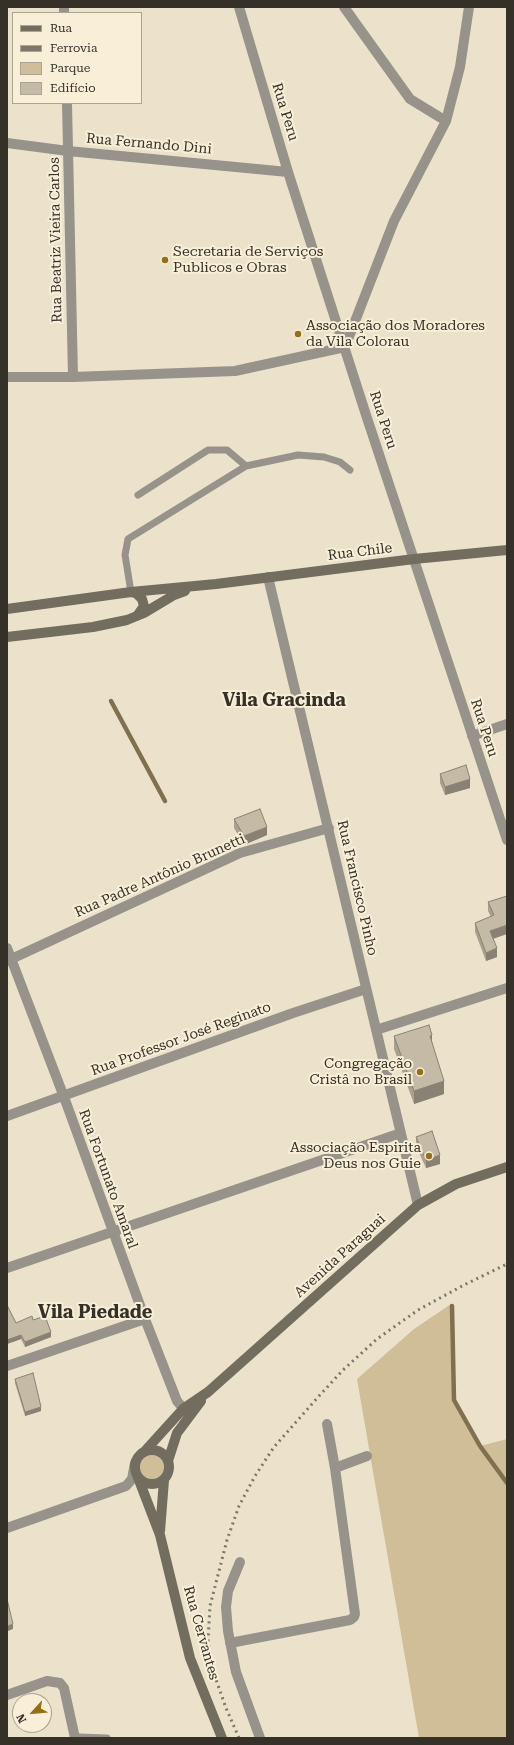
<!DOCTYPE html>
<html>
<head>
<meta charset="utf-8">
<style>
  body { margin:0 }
  #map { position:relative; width:514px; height:1745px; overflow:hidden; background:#ece2cc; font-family:"Roboto Serif",serif }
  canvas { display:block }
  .frame { position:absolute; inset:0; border:8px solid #353129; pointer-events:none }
  .legend { position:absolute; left:12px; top:12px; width:130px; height:92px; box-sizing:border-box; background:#f9efd9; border:1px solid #aba393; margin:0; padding:5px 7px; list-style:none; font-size:12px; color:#353129 }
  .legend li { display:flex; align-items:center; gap:8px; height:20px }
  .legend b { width:20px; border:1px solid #aba393 }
  .north { position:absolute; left:12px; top:1693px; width:40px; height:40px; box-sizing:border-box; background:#f9efd9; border:1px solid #aba393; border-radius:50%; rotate:243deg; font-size:11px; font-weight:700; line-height:16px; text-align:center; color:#353129 }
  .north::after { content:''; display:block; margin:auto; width:14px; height:18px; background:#937018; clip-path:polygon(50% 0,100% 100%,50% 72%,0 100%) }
</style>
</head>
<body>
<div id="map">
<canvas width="514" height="1745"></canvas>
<div class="frame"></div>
<ul class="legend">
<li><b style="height:5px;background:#736d60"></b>Rua</li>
<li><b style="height:5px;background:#7d7769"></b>Ferrovia</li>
<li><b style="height:11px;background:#d0be99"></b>Parque</li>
<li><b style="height:11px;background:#c4baa5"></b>Edifício</li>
</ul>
<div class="north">N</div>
</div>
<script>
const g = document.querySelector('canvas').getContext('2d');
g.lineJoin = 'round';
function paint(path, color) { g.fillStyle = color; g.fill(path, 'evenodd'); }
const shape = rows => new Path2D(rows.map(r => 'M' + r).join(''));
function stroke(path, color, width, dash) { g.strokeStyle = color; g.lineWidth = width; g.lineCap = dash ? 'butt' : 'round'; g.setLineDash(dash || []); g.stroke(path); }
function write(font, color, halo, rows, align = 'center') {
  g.font = font + ' "Roboto Serif",serif'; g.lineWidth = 4; g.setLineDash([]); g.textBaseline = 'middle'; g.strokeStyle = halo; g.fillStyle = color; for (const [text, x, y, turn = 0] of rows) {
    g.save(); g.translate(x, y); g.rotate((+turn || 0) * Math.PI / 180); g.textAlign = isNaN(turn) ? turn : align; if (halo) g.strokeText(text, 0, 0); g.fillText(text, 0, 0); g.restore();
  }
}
paint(shape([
  [451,1304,454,1400,480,1446,507,1439,507,1738,419,1738,357,1379,414,1329],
  '140 1467a12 12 0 1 1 24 0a12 12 0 1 1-24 0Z'
]), '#d0be99');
stroke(shape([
  [111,701,165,801],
  [452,1306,454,1400,480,1446,507,1483]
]), '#807050', 4.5);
stroke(shape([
  [138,495,208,450,227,450,246,466],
  [131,592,125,555,128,539,246,466,298,455,324,457,340,462,350,470],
  [79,1737,107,1738]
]), '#97938a', 7);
stroke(shape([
  [64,7,64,13],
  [239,7,288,172,367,418,507,840],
  [344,7,410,99,446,121],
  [67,103,73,377],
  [7,143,68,151,288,172],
  [7,377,73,377,235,371,345,347,394,221,446,121,460,67,469,7],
  [268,577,418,1205],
  [472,736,507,724],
  [7,948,64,1097,145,1319,177,1401,188,1414],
  [7,961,240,853,329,828],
  [376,1030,507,988],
  [7,1116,293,1013,366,989],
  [7,1268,401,1133],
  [7,1366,145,1319],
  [335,1468,367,1456],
  [7,1528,126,1486,132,1479,135,1463],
  [240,1562,228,1591,226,1607,228,1631,236,1672,260,1738],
  [230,1643,350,1620,354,1617,355,1614,335,1468,327,1424],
  [7,1695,47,1681,60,1683,64,1688,75,1738]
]), '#97938a', 10);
stroke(shape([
  [131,592,136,593,142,599,144,606,137,616],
  [7,609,131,592,216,584,414,559,507,550],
  [7,637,93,627,127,620,144,613,174,595,185,591],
  '135 1467a17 17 0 1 1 34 0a17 17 0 1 1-34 0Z',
  [144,1452,183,1409,208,1392,418,1205,456,1184,507,1167],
  [168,1461,177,1433,201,1401],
  [137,1475,160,1535,190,1658,222,1738],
  [160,1531,164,1480]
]), '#736d60', 10);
stroke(shape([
  [239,1738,226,1708,213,1671,208,1642,210,1606,227,1540,239,1506,255,1476,274,1447,319,1396,343,1370,377,1339,418,1310,464,1285,507,1264]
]), '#7d7769', 3, [2, 4]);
paint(shape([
  [440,774,470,788,445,795,440,783],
  [234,819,267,835,244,845,234,828],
  [507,896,493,939,497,957,486,961,475,932,475,923,491,917,488,911,488,902],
  [394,1036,432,1044,444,1094,414,1104,394,1049],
  [416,1137,440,1164,426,1168,416,1146],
  [7,1305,16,1323,33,1320,51,1337,25,1347,21,1339,7,1344],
  [15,1379,41,1411,25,1416,15,1383]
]), '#a9a08e');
paint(shape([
  [470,779,470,788,445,795,445,787],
  [267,827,267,835,244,845,244,836],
  [507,925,507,934,490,940,490,931],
  [497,948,497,957,486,961,486,953],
  [432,1035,432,1048,430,1036],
  [444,1081,444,1094,414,1104,414,1091],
  [440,1155,440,1164,426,1168,426,1160],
  [51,1332,51,1337,25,1347,25,1342],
  [21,1335,21,1339,7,1344,7,1340],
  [41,1407,41,1411,25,1416,25,1412],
  [13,1624,13,1629,8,1631,8,1626]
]), '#898274');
const building = shape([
  [466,765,470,779,445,787,440,774,466,765],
  [260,809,267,827,244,836,234,819,260,809],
  [507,896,507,925,490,931,497,948,486,953,475,923,494,915,488,902,507,896],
  [429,1025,432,1035,430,1036,444,1081,414,1091,394,1036,429,1025],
  [432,1131,440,1155,426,1160,416,1137,432,1131],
  [7,1305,16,1323,32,1316,33,1320,45,1316,51,1332,25,1342,21,1335,7,1340,7,1305],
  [33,1373,41,1407,25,1412,15,1379,33,1373],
  [7,1599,13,1624,8,1626,7,1625,7,1599]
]);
paint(building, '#c4baa5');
stroke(building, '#898274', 1);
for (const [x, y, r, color] of [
  [165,260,4,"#937018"],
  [298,334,4,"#937018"],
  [420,1072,4,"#937018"],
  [429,1156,4,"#937018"]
]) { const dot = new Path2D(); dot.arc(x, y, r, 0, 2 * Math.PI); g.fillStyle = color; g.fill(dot); stroke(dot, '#f9efd9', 1.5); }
write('14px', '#353129', '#f9efd9', [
  ["Rua Peru",285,112,73],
  ["Rua Fernando Dini",149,144,5],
  ["Rua Beatriz Vieira Carlos",56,240,-91],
  ["Rua Peru",383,420,72],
  ["Rua Chile",360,552,-7],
  ["Rua Peru",484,728,72],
  ["Rua Padre Antônio Brunetti",160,876,-24],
  ["Rua Francisco Pinho",357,888,77],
  ["Rua Professor José Reginato",181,1039,-20],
  ["Rua Fortunato Amaral",108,1179,70],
  ["Avenida Paraguai",340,1256,-42],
  ["Rua Cervantes",201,1633,74]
]);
write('14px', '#353129', '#f9efd9', [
  ["Secretaria de Serviços",173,252],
  ["Publicos e Obras",173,268],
  ["Associação dos Moradores",306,326],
  ["da Vila Colorau",306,342],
  ["Congregação",412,1064,"right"],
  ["Cristâ no Brasil",412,1080,"right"],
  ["Associação Espirita",421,1148,"right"],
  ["Deus nos Guie",421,1164,"right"]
], 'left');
write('bold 18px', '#353129', '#f9efd9', [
  ["Vila Gracinda",284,701],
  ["Vila Piedade",95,1313]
]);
</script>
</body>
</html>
